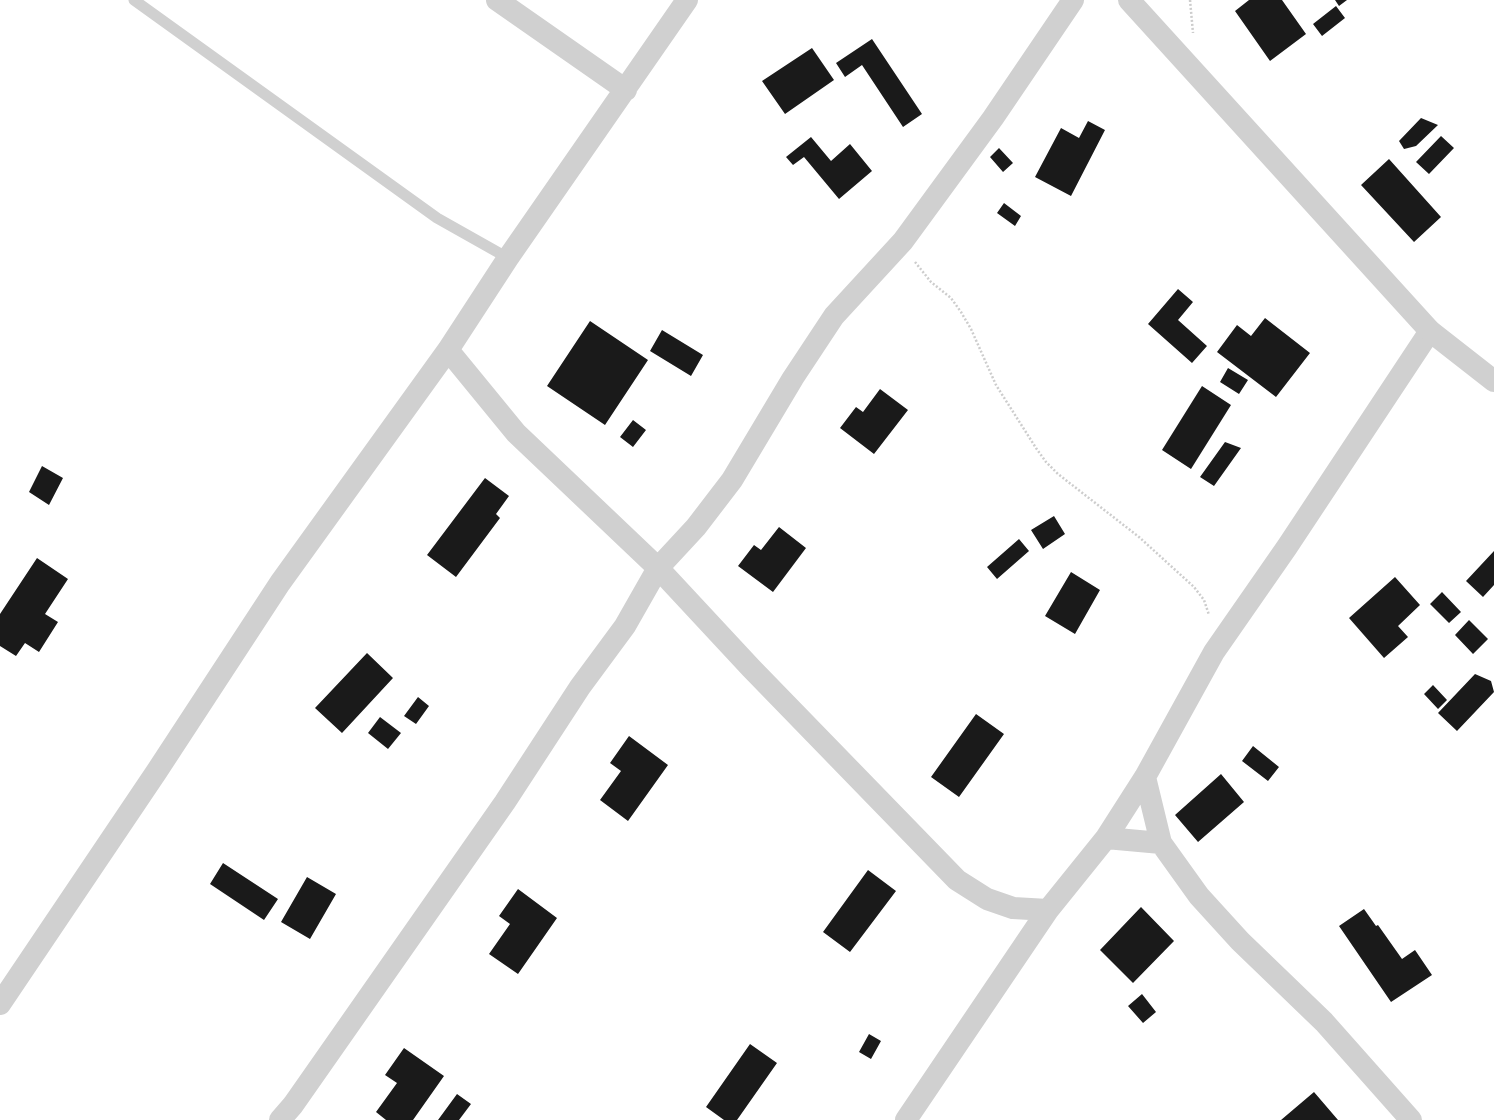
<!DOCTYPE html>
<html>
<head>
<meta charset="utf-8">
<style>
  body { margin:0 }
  canvas { display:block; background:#fff }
</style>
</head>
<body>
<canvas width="1494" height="1120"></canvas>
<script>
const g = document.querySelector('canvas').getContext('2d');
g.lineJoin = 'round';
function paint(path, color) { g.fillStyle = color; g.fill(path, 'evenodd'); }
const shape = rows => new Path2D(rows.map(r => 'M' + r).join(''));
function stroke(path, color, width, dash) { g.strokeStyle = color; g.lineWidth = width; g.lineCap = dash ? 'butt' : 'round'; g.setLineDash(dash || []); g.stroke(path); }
paint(shape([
  [1249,0,1282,0,1306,34,1270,61,1235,11],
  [1335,0,1347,0,1339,6],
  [1336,6,1345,18,1322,36,1313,24],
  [872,39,922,114,903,127,862,65,845,77,836,63],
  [812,48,834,80,785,114,762,81],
  [1421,118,1438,125,1416,146,1404,149,1399,141],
  [1088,121,1105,130,1071,196,1035,177,1061,128,1079,138],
  [1441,136,1454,148,1429,174,1416,162],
  [811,137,831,161,850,144,872,171,839,199,804,157,793,165,786,157],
  [999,148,1013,163,1003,172,990,157],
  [1389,159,1441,217,1414,242,1361,185],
  [1004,203,1021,216,1015,226,997,213],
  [1178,289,1193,302,1178,320,1207,346,1192,363,1148,324],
  [1265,318,1310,353,1276,397,1217,352,1237,325,1251,336],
  [590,321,648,360,605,425,547,386],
  [662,330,703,355,691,376,650,351],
  [1228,368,1248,380,1239,394,1220,382],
  [1202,386,1231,405,1191,469,1162,450],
  [880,389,908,410,874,454,840,428,856,407,863,412],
  [633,420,646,430,633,447,620,437],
  [1225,442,1241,448,1214,486,1200,477],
  [42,466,63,478,49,505,29,492],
  [485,478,509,496,496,514,500,518,456,577,427,555],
  [1054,516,1065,534,1043,549,1031,530],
  [779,527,806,548,773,592,738,566,754,545,761,550],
  [1019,539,1029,551,997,579,987,567],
  [1494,551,1494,585,1483,597,1466,581],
  [37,558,68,579,45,614,58,622,39,652,25,643,16,656,0,646,0,614],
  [1071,572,1100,590,1075,634,1045,616],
  [1395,577,1420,605,1398,626,1408,637,1384,658,1349,618],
  [1442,592,1461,612,1449,623,1430,604],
  [1469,620,1488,639,1473,654,1455,635],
  [367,653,393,678,342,733,315,708],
  [1475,674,1491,681,1494,692,1457,731,1438,713],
  [1433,685,1447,700,1438,709,1424,694],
  [418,697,429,706,416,724,404,716],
  [976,714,1004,734,959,797,931,777],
  [380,717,401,733,388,749,368,733],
  [629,736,668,765,628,821,600,800,621,771,610,763],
  [1253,746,1279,767,1268,781,1242,761],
  [1221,774,1244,802,1198,842,1175,815],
  [223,863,278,899,264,920,210,884],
  [868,870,896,891,850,952,823,932],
  [307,877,336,894,310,939,281,922],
  [518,889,557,918,518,974,489,954,510,924,499,916],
  [1141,907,1174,941,1133,983,1100,950],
  [1364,909,1376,926,1378,925,1402,959,1415,950,1432,975,1391,1002,1339,926],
  [1142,994,1156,1012,1143,1023,1128,1006],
  [869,1034,881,1041,871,1059,859,1052],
  [750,1044,777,1063,737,1120,724,1120,706,1107],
  [404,1048,444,1076,413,1120,386,1120,376,1112,397,1083,385,1075],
  [1314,1092,1338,1120,1281,1120],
  [457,1094,471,1104,459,1120,438,1120]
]), '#1a1a1a');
stroke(shape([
  [1190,0,1193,33],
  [915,262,931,282,951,298,961,312,971,329,996,385,1036,448,1046,462,1058,474,1139,537,1194,587,1204,600,1209,615]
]), '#cdcdcd', 2.5, [2, 2]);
stroke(shape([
  [134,0,437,218,508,258]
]), '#d0d0d0', 11);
stroke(shape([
  [497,0,626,90],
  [448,350,516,433,658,568,751,668,957,880,987,899,1013,908,1048,910],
  [1145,777,1161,843,1199,896,1240,941,1324,1022,1411,1120],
  [1106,838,1161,843],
  [0,1004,157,771,280,583,448,350,508,258,687,0],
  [280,1120,293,1105,505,802,580,687,625,626,658,568,696,527,732,480,793,378,834,316,903,241,993,118,1073,0],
  [906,1120,1048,910,1106,838,1145,777,1214,652,1287,547,1430,331]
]), '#d0d0d0', 22);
stroke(shape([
  [1129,0,1430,331,1494,381]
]), '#d0d0d0', 22);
</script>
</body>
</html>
